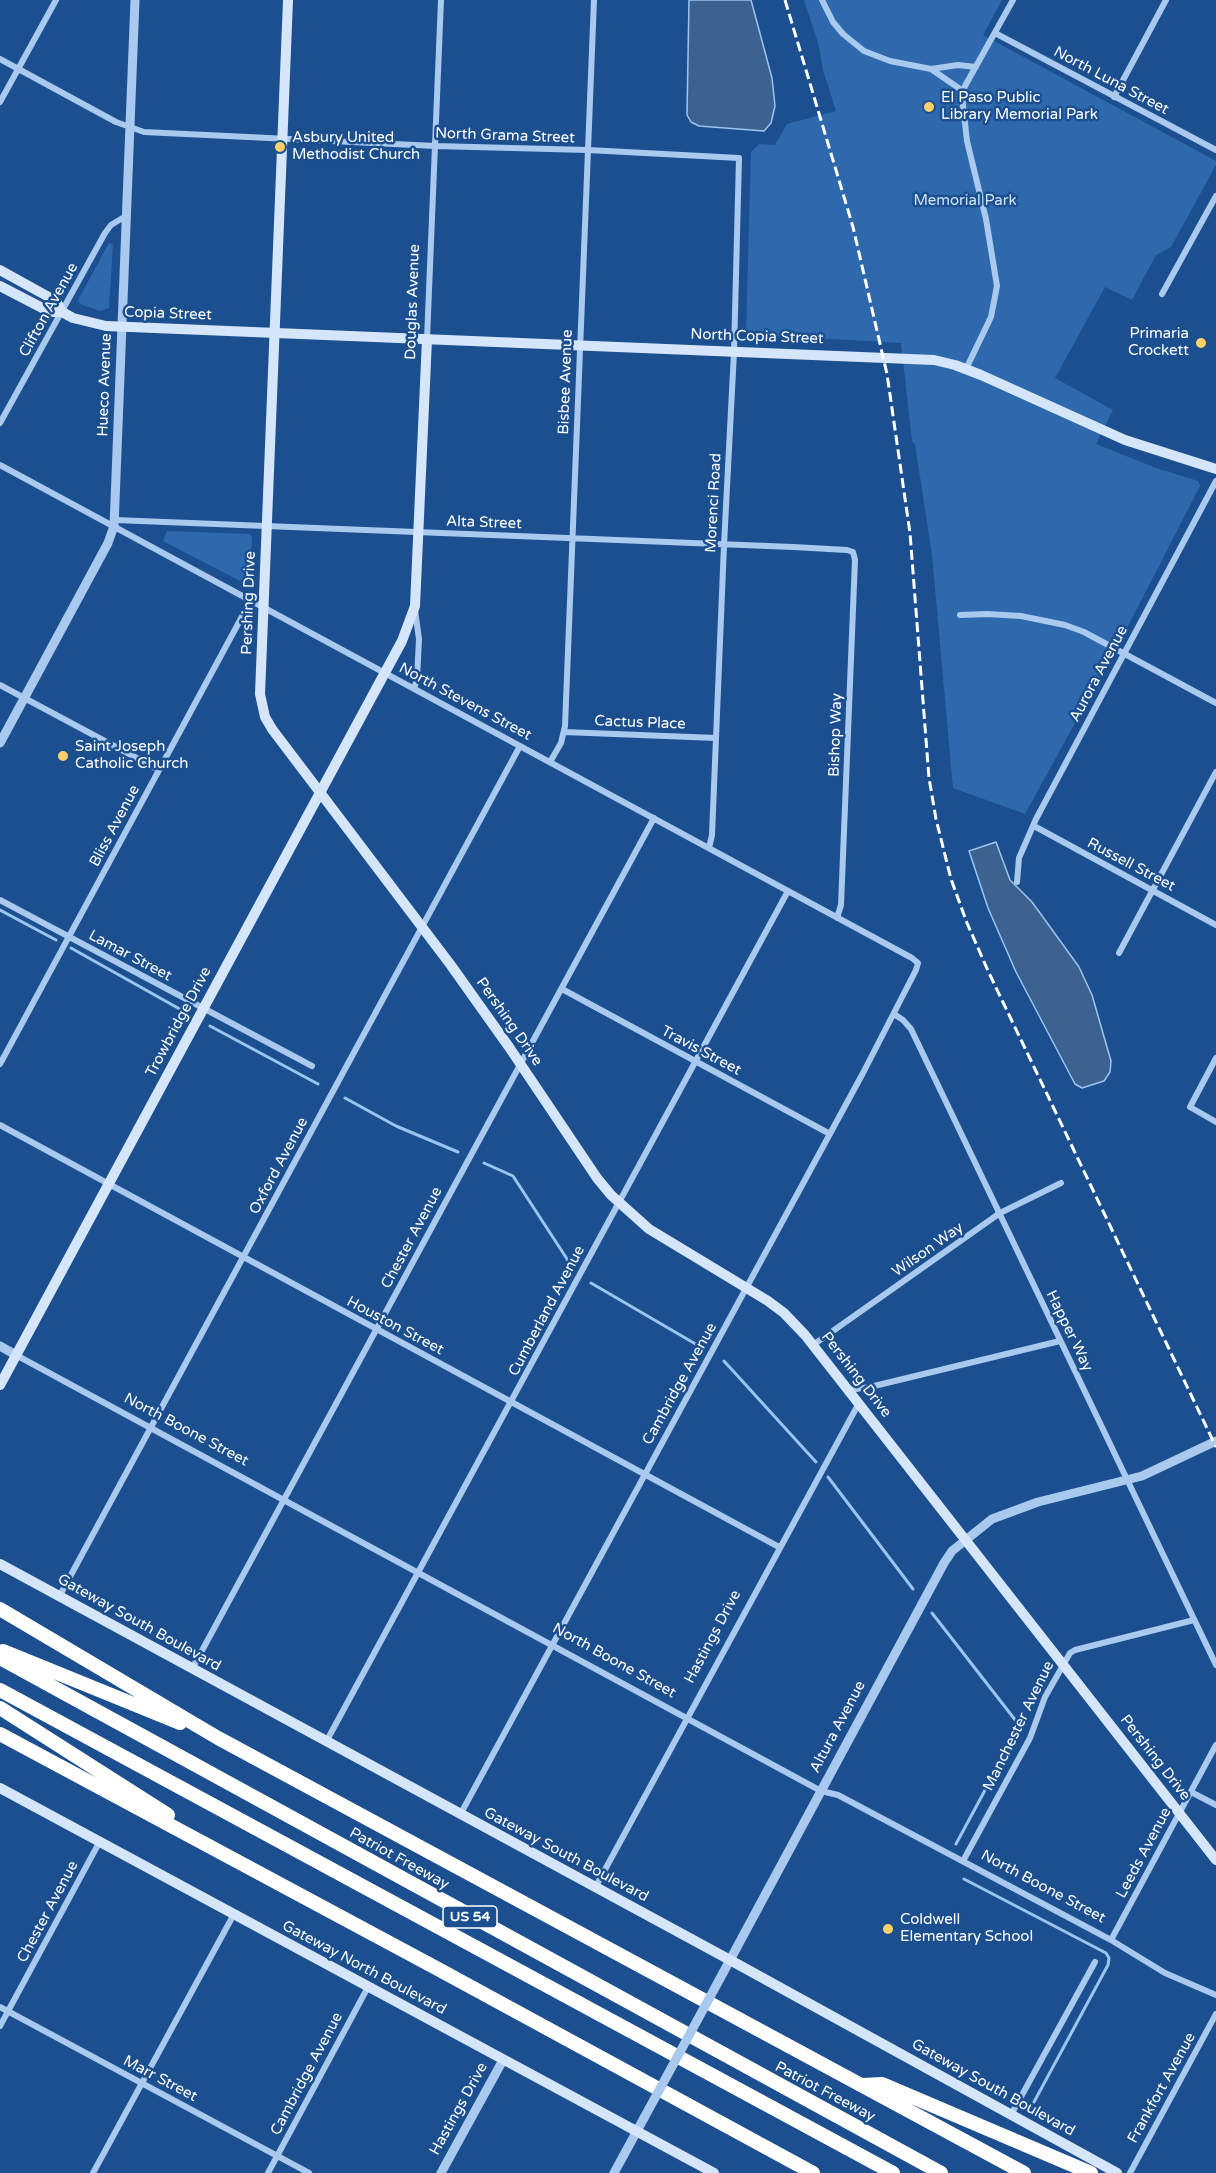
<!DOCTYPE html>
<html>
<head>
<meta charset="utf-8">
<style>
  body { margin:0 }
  canvas { display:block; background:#1b4f8f }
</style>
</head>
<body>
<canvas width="1216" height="2173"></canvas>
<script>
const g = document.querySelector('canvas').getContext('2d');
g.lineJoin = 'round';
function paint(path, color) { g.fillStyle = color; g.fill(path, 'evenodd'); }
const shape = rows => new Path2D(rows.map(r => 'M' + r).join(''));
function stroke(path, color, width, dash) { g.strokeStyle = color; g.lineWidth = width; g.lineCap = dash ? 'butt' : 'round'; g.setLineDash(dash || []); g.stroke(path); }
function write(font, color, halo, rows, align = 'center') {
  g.font = font + ' "Varela Round",sans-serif'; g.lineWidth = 5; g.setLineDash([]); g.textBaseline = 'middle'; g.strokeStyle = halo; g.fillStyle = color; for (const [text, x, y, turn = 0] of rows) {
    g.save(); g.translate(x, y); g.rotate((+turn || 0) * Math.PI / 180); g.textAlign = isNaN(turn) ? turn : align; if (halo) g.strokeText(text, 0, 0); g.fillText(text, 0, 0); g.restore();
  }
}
paint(shape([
  [804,0,1002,0,983,35,1216,161,1216,165,1171,247,1156,255,1132,300,1105,287,1055,378,1113,410,1096,444,1156,468,1198,481,1200,486,1124,634,1025,814,953,788,932,555,915,444,912,441,901,343,746,334,751,152,759,144,775,145,787,124,836,111,823,70,819,46],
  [109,243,113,245,109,308,100,311,80,304,78,300],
  [167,531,250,534,252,536,251,578,246,584,163,541]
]), '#2e69ad');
const water = shape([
  [689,0,751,0,772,78,775,106,771,123,764,131,699,126,691,122,687,115,689,0],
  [996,842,1010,880,1032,902,1061,942,1079,967,1092,995,1111,1061,1110,1072,1104,1081,1082,1088,1075,1084,1016,972,988,908,969,851,996,842]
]);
paint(water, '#3c6290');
stroke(water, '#9cc4f0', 1.5);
stroke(shape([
  [0,910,56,940],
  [71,948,185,1012],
  [210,1026,318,1084],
  [345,1098,396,1126,458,1152],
  [484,1163,513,1176,569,1262],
  [591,1283,699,1346],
  [724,1361,816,1462],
  [828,1477,913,1589],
  [932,1613,1016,1721,1018,1729,956,1844],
  [964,1879,1106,1953,1109,1958,1108,1965,1034,2102]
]), '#9cc4f0', 3);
stroke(shape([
  [822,0,833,22,843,34,864,51,890,61,931,69,963,91],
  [995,33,1216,150],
  [0,59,116,122,144,132,435,146,588,150,739,158,734,352,724,545,712,835,709,848],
  [931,69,958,65,976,67],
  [1114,97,1166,0],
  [0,102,56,0],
  [1162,294,1216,196],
  [427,339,441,0],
  [966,369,991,317,997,286,986,219,967,141,962,96,965,86,1013,0],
  [0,423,105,233,111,225,126,216],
  [0,465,912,958,918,963,916,970,863,1073,460,1815],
  [115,520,793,547,847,550,853,552,855,560,841,905,837,918],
  [960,615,987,614,1021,616,1065,625,1084,632,1216,703],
  [0,685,159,770],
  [414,689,417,679,419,639,415,610],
  [564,732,716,738],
  [550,762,561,743,565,726,594,0],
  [1034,826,1216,925],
  [1017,882,1019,858,1036,819,1216,481],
  [0,900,312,1066],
  [1119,953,1216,772],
  [562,989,830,1134],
  [894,1014,903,1020,911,1029,1216,1665],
  [1216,1058,1190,1107,1216,1122],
  [0,1064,251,600],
  [0,1125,779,1547],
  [813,1345,1000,1213,1061,1183],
  [16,1355,821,1791,838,1795,1111,1940,1165,1973,1216,1995],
  [849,1390,870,1387,1060,1341],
  [59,1597,520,746],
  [192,1669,654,818],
  [326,1742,788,891],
  [1191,1792,1216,1805],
  [963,1861,1030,1738,1045,1697,1070,1653,1075,1650,1194,1620],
  [595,1888,859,1403],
  [1111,1940,1216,1745],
  [0,2007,309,2173],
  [0,2026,100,1841],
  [1011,2115,1095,1962],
  [93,2173,234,1914],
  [268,2173,368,1987],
  [1130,2173,1216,2014]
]), '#a9c9ee', 6);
stroke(shape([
  [0,743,108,543,114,526,135,0],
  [0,1346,16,1355],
  [723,1973,944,1563,952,1551,992,1519,1038,1502,1142,1476,1216,1441],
  [441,2173,503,2060],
  [614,2173,644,2118]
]), '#a9c9ee', 9);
stroke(shape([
  [288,0,260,694,265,717,272,729,450,964,509,1047,597,1178,611,1195,649,1229,768,1301,784,1313,805,1335,1216,1860],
  [0,270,56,301,62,312],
  [0,286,50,312,62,312,73,318,106,326,934,360,955,365,981,375,1125,440,1216,469],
  [0,1385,402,641,415,606,427,339],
  [0,1564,730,1960,1117,2173],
  [0,1788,714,2173]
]), '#d6e6fa', 10);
stroke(shape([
  [0,1609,218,1738,1024,2173],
  [3,1651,180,1723],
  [0,1658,941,2173],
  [0,1690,893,2173],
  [0,1708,168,1815],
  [0,1734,438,1969,813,2173],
  [863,2085,882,2084,1091,2173]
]), '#fff', 14);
stroke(shape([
  [785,0,853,227,887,374,910,533,929,778,936,819,951,879,967,923,989,973,1216,1447]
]), '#fff', 3, [10, 4.5]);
stroke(shape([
  [644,2118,723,1973]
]), '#a9c9ee', 9);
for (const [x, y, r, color] of [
  [929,107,6,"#ffd166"],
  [280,147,6,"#ffd166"],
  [1201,343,6,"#ffd166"],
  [63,756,6,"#ffd166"],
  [888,1929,6,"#ffd166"]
]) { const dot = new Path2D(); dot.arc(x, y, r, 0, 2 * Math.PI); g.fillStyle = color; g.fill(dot); stroke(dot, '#1b4f8f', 2); }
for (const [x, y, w] of [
  [470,1917,54]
]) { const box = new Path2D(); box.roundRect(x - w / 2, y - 11, w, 22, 4.5); g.fillStyle = '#1b4f8f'; g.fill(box); stroke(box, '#fff', 1.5); }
write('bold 14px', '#fff', null, [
  ["US 54",470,1917]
]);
write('15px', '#fff', '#1b4f8f', [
  ["North Luna Street",1111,81,28],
  ["North Grama Street",505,136,2],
  ["Douglas Avenue",413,302,-88],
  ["Clifton Avenue",49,310,-61],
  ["Copia Street",168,314,2],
  ["North Copia Street",757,337,2],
  ["Bisbee Avenue",566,382,-88],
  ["Hueco Avenue",105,385,-88],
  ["Morenci Road",714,503,-87],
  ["Alta Street",484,523,2],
  ["Pershing Drive",249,603,-88],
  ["Aurora Avenue",1099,674,-62],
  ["North Stevens Street",465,702,28],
  ["Cactus Place",640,723,2],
  ["Bishop Way",836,735,-88],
  ["Bliss Avenue",115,826,-62],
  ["Russell Street",1131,865,28],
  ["Lamar Street",130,956,28],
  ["Trowbridge Drive",179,1022,-62],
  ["Pershing Drive",509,1022,55],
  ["Travis Street",701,1051,28],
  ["Oxford Avenue",279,1166,-62],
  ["Chester Avenue",412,1238,-62],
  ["Wilson Way",928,1250,-35],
  ["Cumberland Avenue",547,1311,-62],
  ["Houston Street",395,1326,28],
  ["Happer Way",1069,1331,64],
  ["Pershing Drive",856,1375,52],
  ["Cambridge Avenue",680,1384,-61],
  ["North Boone Street",186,1430,28],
  ["Gateway South Boulevard",139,1623,29],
  ["Hastings Drive",713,1637,-62],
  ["North Boone Street",614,1661,29],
  ["Manchester Avenue",1019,1726,-64],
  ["Altura Avenue",838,1727,-62],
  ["Pershing Drive",1155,1758,52],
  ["Leeds Avenue",1144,1853,-62],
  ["Gateway South Boulevard",566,1855,28],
  ["Patriot Freeway",399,1859,29],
  ["North Boone Street",1043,1887,28],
  ["Chester Avenue",48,1912,-62],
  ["Gateway North Boulevard",364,1968,28],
  ["Cambridge Avenue",307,2074,-62],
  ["Marr Street",160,2079,28],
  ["Gateway South Boulevard",993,2088,29],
  ["Frankfort Avenue",1162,2088,-61],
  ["Patriot Freeway",825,2092,28],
  ["Hastings Drive",459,2109,-61]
]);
write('15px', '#fff', '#1b4f8f', [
  ["El Paso Public",941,98],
  ["Library Memorial Park",941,115],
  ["Asbury United",292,138],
  ["Methodist Church",292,155],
  ["Primaria",1189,334,"right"],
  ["Crockett",1189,351,"right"],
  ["Saint Joseph",75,747],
  ["Catholic Church",75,764],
  ["Coldwell",900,1920],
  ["Elementary School",900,1937]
], 'left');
write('15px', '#cfe3fa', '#1b4f8f', [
  ["Memorial Park",965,201]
]);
</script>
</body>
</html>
